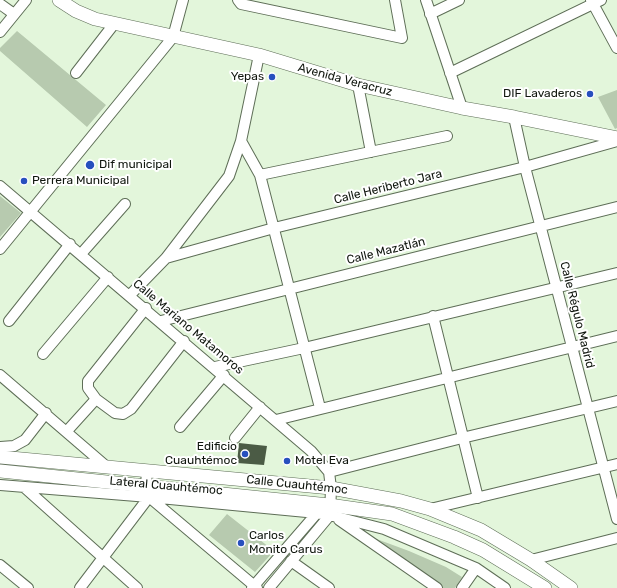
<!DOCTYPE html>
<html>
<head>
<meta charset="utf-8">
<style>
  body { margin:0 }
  canvas { display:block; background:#e3f6db }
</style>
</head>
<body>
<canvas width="617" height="588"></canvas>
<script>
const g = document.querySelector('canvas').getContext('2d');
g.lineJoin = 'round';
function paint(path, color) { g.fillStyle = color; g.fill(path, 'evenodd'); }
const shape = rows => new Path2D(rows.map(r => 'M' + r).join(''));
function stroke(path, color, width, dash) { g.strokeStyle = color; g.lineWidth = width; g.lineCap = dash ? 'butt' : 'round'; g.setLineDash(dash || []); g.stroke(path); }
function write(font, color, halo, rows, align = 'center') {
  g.font = font + ' Rubik,sans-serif'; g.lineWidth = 4; g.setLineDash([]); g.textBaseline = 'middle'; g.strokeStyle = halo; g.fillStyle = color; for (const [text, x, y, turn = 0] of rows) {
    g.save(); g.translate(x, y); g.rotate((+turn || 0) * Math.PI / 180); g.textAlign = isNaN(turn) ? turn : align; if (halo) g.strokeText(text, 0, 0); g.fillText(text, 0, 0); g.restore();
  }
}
paint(shape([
  [17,31,106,105,87,127,0,51,0,48],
  [617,90,617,128,615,129,598,97],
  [0,196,21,213,0,237],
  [227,514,274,551,255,572,209,535],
  [363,534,409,551,446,567,462,577,455,588,439,588]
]), '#b7caaf');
paint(shape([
  [239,443,267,446,264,465,237,463]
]), '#4b5b45');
const minor = shape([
  [238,0,241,4,402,38,395,0],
  [426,0,462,108],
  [591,0,617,48],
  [0,4,14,14],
  [430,14,459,0],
  [0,32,26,0],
  [76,73,114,24],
  [450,73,601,0],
  [358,85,371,152],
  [514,117,525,167,617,519],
  [241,141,260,175,320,408],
  [260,175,447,136],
  [0,186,311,451,329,472,331,488,330,515,269,588],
  [0,249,173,37,183,0],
  [81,254,125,204],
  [166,258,274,228,525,167,617,141],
  [130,295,166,258,229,176,241,141,259,55],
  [146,308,88,381,88,388,96,399,115,413,123,414,131,409,184,341],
  [433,316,478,498],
  [9,321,70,244],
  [161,321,617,207],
  [43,354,108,277],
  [215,367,304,348,617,273],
  [0,375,107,467],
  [276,420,617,336],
  [180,427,224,375],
  [67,431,96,399],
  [235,438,260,407],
  [0,447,14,446,25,440,46,413],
  [329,472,462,438,617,401],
  [0,485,149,497,317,513,333,516,384,529,476,568,505,588],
  [24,487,137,588],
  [149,497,257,588],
  [430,509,617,464],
  [339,520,437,588],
  [531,560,617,538],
  [291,561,329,588],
  [0,565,28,588],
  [80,588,149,497,146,485,147,471],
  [252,588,317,513,321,510],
  [462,588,476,568]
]);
const major = shape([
  [59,0,76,11,95,19,259,55,358,85,462,108,514,117,617,138],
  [0,457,331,488,401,501,430,509,481,530,531,560,571,588],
  [0,471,329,505,392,514,454,537,483,550,545,588]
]);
stroke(minor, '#5e6e57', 12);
stroke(major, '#5e6e57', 14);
stroke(minor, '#fff', 10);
stroke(major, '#fff', 13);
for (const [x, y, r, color] of [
  [272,77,4,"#274fbe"],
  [590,94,4,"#274fbe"],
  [90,165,5,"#274fbe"],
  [24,181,4,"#274fbe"],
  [245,454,4,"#274fbe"],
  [287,461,4,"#274fbe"],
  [241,543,4,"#274fbe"]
]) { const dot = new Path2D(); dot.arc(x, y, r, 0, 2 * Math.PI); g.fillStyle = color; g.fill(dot); stroke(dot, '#fff', 1.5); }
write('12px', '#10160e', '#fff', [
  ["Yepas",264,77,"right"],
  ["DIF Lavaderos",582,94,"right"],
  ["Dif municipal",99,165],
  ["Perrera Municipal",32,181],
  ["Edificio",237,447,"right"],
  ["Cuauhtémoc",237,461,"right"],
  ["Motel Eva",295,461],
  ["Carlos",249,536],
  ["Monito Carus",249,550]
], 'left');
write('12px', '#10160e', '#fff', [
  ["Avenida Veracruz",345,80,15],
  ["Calle Heriberto Jara",388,187,-14],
  ["Calle Mazatlán",386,251,-14],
  ["Calle Régulo Madrid",577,315,76],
  ["Calle Mariano Matamoros",188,327,40],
  ["Calle Cuauhtémoc",297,485,6],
  ["Lateral Cuauhtémoc",166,486,5]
]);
</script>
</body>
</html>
